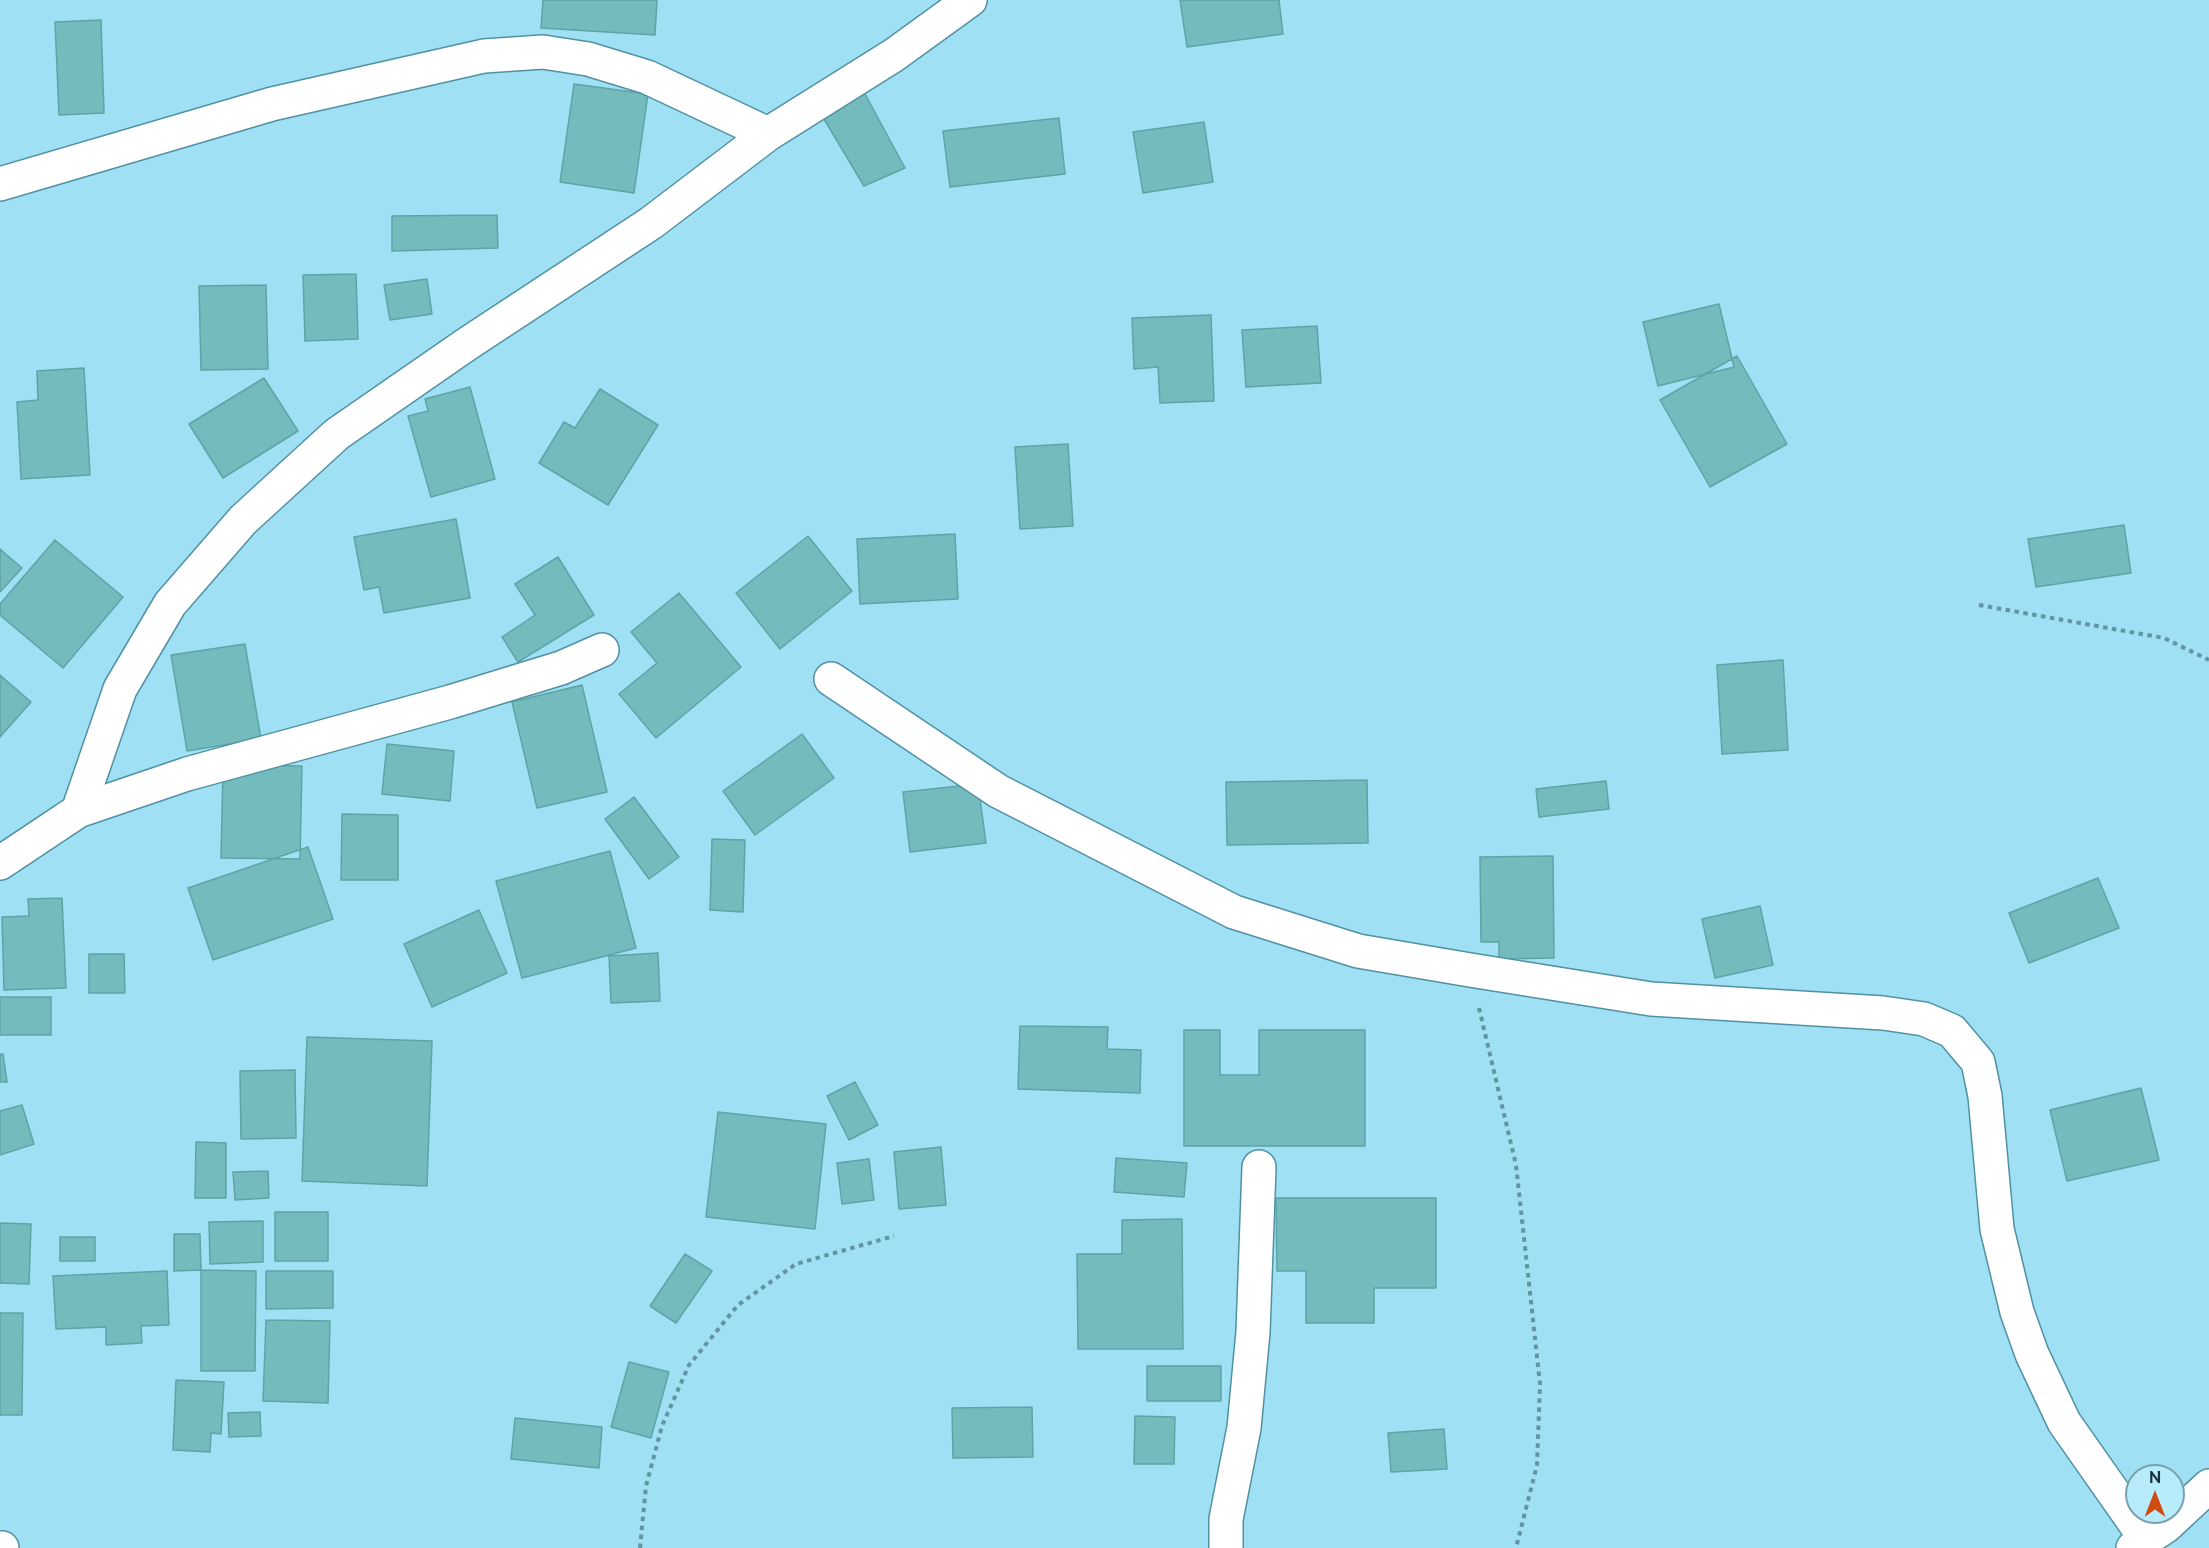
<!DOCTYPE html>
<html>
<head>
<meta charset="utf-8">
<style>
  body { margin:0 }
  #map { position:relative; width:2209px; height:1548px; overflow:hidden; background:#9fe0f4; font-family:Raleway,sans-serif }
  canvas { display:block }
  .north { position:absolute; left:2125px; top:1464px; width:60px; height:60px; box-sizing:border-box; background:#b8ebfb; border:2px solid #78a1ae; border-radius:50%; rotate:0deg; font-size:16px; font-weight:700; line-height:24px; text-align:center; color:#17323a }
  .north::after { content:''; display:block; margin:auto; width:21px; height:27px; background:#d14a11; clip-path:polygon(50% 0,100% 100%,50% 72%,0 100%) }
</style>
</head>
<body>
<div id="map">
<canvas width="2209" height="1548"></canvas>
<div class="north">N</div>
</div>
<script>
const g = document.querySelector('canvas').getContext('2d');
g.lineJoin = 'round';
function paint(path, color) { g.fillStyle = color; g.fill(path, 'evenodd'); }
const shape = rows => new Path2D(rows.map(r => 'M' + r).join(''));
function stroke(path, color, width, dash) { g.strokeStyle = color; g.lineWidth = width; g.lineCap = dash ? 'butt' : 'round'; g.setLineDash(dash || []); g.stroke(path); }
const building = shape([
  [543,0,657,0,655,35,541,28,543,0],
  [1180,0,1279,0,1283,34,1187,47,1180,0],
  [101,20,104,113,59,115,55,22,101,20],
  [574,84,648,94,634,193,560,182,574,84],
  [864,92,905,168,864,186,821,114,864,92],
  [1059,118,1065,174,950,187,943,131,1059,118],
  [1204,122,1213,182,1143,193,1133,132,1204,122],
  [497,215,498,248,392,251,392,216,497,215],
  [356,274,358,339,305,341,303,275,356,274],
  [427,279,432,314,390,320,384,285,427,279],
  [266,285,268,369,201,370,199,286,266,285],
  [1719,304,1734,367,1658,386,1643,322,1719,304],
  [1211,315,1214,401,1160,403,1158,367,1134,369,1132,318,1211,315],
  [1317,326,1321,383,1246,387,1242,330,1317,326],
  [1737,356,1787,444,1710,487,1660,400,1737,356],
  [84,368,90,475,21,479,17,402,38,400,37,371,84,368],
  [264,378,298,431,223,478,189,424,264,378],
  [470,387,495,479,431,497,408,416,428,411,425,399,470,387],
  [600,389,658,425,608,505,539,463,564,422,575,428,600,389],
  [1068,444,1073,526,1020,529,1015,447,1068,444],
  [456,519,470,598,384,613,379,587,364,590,354,537,456,519],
  [2124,525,2131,573,2036,587,2028,539,2124,525],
  [955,534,958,599,860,604,857,539,955,534],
  [808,536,852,591,780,649,736,593,808,536],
  [55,540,123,597,63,668,0,615,0,604,55,540],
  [0,549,22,568,0,592,0,549],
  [558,557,594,615,518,662,502,637,535,615,515,584,558,557],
  [679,593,741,667,656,738,619,694,657,663,631,632,679,593],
  [245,644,261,739,187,751,171,655,245,644],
  [1783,660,1788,750,1722,754,1717,665,1783,660],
  [0,675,31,702,0,737,0,675],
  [582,685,607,792,537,808,512,702,582,685],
  [802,734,834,778,755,835,723,791,802,734],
  [387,744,454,751,450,801,382,794,387,744],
  [223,765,302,766,300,859,221,858,223,765],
  [1367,780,1368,843,1227,845,1226,782,1367,780],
  [1606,781,1609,809,1539,817,1536,789,1606,781],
  [978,784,986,843,910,852,903,792,978,784],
  [634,797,679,857,649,879,605,819,634,797],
  [342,814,398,815,398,880,341,880,342,814],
  [712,839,745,840,743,912,710,910,712,839],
  [308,847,333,919,213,960,188,888,308,847],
  [610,851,636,948,522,978,496,881,610,851],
  [1553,856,1554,958,1499,959,1499,942,1481,942,1480,857,1553,856],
  [2098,878,2119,928,2029,963,2009,913,2098,878],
  [62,898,66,988,4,990,2,917,29,916,28,899,62,898],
  [1760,906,1773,965,1715,978,1702,919,1760,906],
  [479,910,507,973,432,1007,404,944,479,910],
  [658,953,660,1001,611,1003,609,956,658,953],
  [89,954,124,954,125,993,89,993,89,954],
  [0,997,51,997,51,1035,0,1035,0,997],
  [1020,1026,1108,1027,1107,1049,1141,1050,1140,1093,1018,1089,1020,1026],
  [1184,1030,1220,1030,1220,1075,1259,1075,1259,1030,1365,1030,1365,1146,1184,1146,1184,1030],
  [307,1037,432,1041,427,1186,302,1181,307,1037],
  [0,1054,3,1054,7,1082,0,1082,0,1054],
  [295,1070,296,1138,241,1139,240,1071,295,1070],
  [855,1082,878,1125,849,1140,827,1096,855,1082],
  [2141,1088,2159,1160,2067,1181,2050,1110,2141,1088],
  [22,1105,34,1144,0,1155,0,1111,22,1105],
  [718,1112,826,1124,815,1229,706,1217,718,1112],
  [196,1142,226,1143,226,1198,195,1198,196,1142],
  [941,1147,946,1205,899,1209,894,1152,941,1147],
  [1116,1158,1187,1163,1184,1197,1114,1192,1116,1158],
  [869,1159,874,1200,842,1204,837,1163,869,1159],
  [268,1171,269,1198,235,1200,233,1172,268,1171],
  [1276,1198,1436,1198,1436,1288,1374,1288,1374,1323,1306,1323,1306,1271,1277,1271,1276,1198],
  [275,1212,328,1212,328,1261,275,1261,275,1212],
  [1182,1219,1183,1349,1078,1349,1077,1254,1122,1254,1122,1220,1182,1219],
  [263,1221,263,1262,210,1264,209,1222,263,1221],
  [0,1223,31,1224,29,1284,0,1283,0,1223],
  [174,1234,200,1234,201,1270,174,1271,174,1234],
  [60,1237,95,1237,95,1261,60,1261,60,1237],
  [685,1254,712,1271,676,1323,650,1306,685,1254],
  [201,1270,256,1271,255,1371,201,1371,201,1270],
  [167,1271,169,1325,141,1326,142,1343,106,1345,106,1327,56,1329,53,1276,167,1271],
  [266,1271,333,1271,333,1308,266,1309,266,1271],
  [0,1313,23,1313,22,1415,0,1415,0,1313],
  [266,1320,330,1321,328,1403,263,1401,266,1320],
  [629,1362,669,1372,651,1438,611,1427,629,1362],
  [1147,1366,1221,1366,1221,1401,1147,1401,1147,1366],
  [176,1380,224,1382,221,1434,211,1433,210,1452,173,1450,176,1380],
  [1032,1407,1033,1457,953,1458,952,1408,1032,1407],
  [260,1412,261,1436,229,1437,228,1413,260,1412],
  [1135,1416,1175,1417,1174,1464,1134,1464,1135,1416],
  [515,1418,602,1427,599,1468,511,1459,515,1418],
  [1444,1429,1447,1469,1391,1472,1388,1433,1444,1429]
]);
paint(building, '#74bbbe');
stroke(building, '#5da4a7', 1.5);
const minor = shape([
  [0,184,272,104,484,56,543,52,588,59,647,77,768,134],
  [831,679,998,791,1234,912,1358,951,1470,970,1651,999,1883,1013,1924,1019,1952,1031,1978,1062,1985,1096,1997,1229,2017,1312,2032,1354,2064,1422,2146,1539],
  [78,811,120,689,170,604,243,520,337,434,467,344,651,223,768,134,894,55,970,0],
  [0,863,78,811,187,774,450,702,561,668,602,650],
  [0,1548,2,1548],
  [1226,1548,1226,1519,1244,1428,1253,1332,1259,1167],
  [2133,1548,2166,1526,2209,1486]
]);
stroke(minor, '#5191a4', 36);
stroke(shape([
  [1979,605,2164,638,2209,660],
  [1479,1008,1516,1165,1540,1384,1537,1465,1516,1548],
  [640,1548,646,1486,662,1426,689,1365,738,1305,796,1264,894,1236]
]), '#6394a3', 4, [4.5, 4.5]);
stroke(minor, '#fff', 33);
</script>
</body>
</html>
